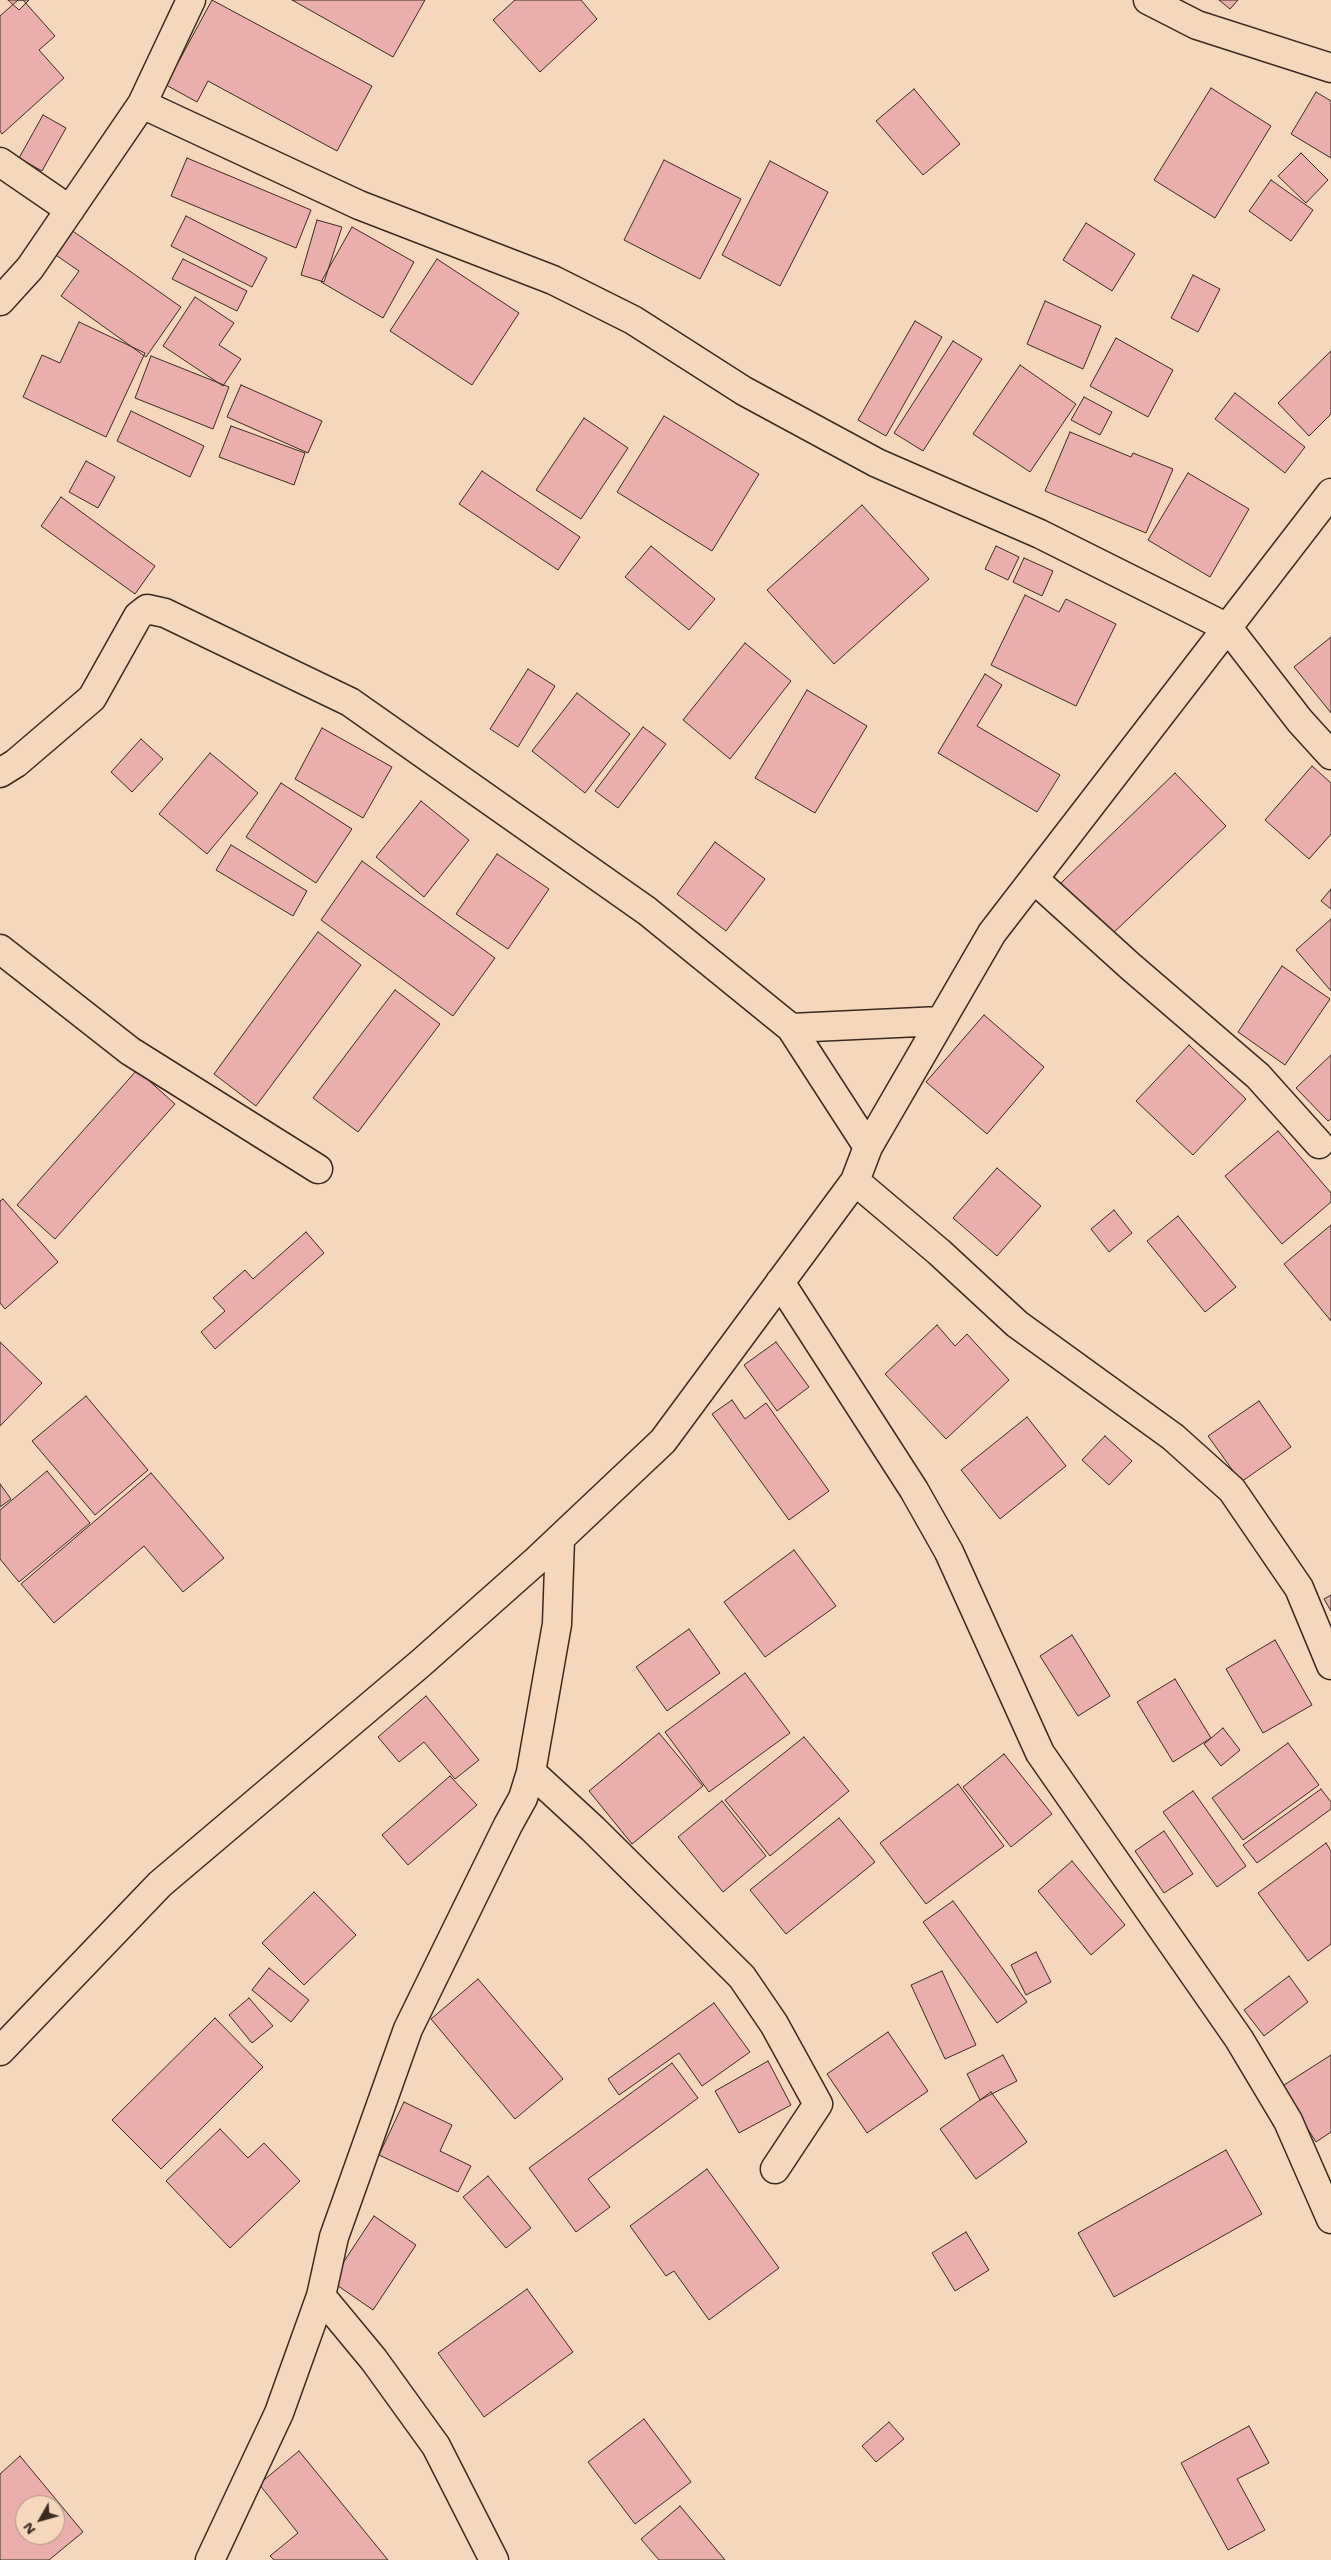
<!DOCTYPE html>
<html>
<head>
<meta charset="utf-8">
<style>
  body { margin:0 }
  #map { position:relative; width:1331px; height:2560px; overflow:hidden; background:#f5d8bc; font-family:"Shantell Sans",sans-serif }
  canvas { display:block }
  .north { position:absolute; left:15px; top:2495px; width:50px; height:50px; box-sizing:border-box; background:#f5d8bc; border:1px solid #ab927d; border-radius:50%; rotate:232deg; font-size:14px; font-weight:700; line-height:20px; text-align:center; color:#3b2a1e }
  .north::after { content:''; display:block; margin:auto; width:18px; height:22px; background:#3b2a1e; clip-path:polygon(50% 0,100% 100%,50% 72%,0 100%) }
</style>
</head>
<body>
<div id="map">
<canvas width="1331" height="2560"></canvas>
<div class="north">N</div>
</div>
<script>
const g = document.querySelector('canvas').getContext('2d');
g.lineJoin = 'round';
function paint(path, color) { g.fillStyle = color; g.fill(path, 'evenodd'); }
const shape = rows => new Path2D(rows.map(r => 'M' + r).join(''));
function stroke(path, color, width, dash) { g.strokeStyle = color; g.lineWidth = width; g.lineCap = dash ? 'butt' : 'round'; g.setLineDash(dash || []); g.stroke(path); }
const building = shape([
  [8,0,29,0,19,10,8,0],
  [18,0,23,0,55,36,39,50,64,78,2,134,0,131,0,16,18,0],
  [212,0,372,86,337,151,208,81,197,102,166,85,212,0],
  [292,0,425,0,393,57,292,0],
  [515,0,581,0,597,19,540,72,493,20,515,0],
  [1219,0,1238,0,1230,9,1219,0],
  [1211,88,1271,126,1215,218,1154,180,1211,88],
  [914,89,960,144,923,175,876,121,914,89],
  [1316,92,1331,101,1331,158,1291,134,1316,92],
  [43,115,66,128,42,171,19,158,43,115],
  [1301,153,1328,180,1306,203,1278,176,1301,153],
  [187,158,311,210,296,248,171,196,187,158],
  [664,160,741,199,700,279,624,240,664,160],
  [770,161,828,192,780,286,722,255,770,161],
  [1271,180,1313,210,1291,241,1249,211,1271,180],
  [186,216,267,258,252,287,171,246,186,216],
  [317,220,342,227,324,282,301,275,317,220],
  [1086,223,1135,254,1112,291,1063,260,1086,223],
  [67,227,181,307,146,357,61,296,79,271,50,251,67,227],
  [352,227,414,262,383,318,321,282,352,227],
  [183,259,247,291,237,311,172,279,183,259],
  [437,259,519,313,472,385,390,331,437,259],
  [1193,275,1220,289,1198,332,1171,318,1193,275],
  [195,297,234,323,219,345,241,359,223,386,163,346,195,297],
  [1045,301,1101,326,1083,369,1027,344,1045,301],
  [915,321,942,337,886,436,858,420,915,321],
  [79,322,145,353,106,437,23,397,42,355,60,363,79,322],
  [1116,338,1173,370,1148,417,1090,386,1116,338],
  [953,341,982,359,923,451,894,433,953,341],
  [1331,351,1331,414,1309,436,1278,403,1331,351],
  [151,356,229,387,213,429,135,398,151,356],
  [1020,365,1076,404,1030,472,973,434,1020,365],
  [241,385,322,421,308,453,227,417,241,385],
  [1235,393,1305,447,1285,473,1215,419,1235,393],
  [1084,397,1112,412,1100,435,1071,420,1084,397],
  [131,411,204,446,190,477,117,441,131,411],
  [664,416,759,474,712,551,617,492,664,416],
  [584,418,628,448,581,519,536,490,584,418],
  [231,426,305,453,294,485,219,457,231,426],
  [1070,432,1131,457,1133,453,1173,469,1146,533,1045,491,1070,432],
  [86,461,115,477,98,508,69,492,86,461],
  [482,471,580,537,558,570,459,504,482,471],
  [1188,473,1249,509,1210,577,1148,540,1188,473],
  [61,497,155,566,135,594,41,526,61,497],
  [862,505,929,579,834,664,767,590,862,505],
  [651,546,715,599,689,630,625,577,651,546],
  [996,546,1019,557,1008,580,985,569,996,546],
  [1024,558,1053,571,1042,596,1013,582,1024,558],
  [1025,595,1059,612,1066,599,1116,624,1076,706,991,665,1025,595],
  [1331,637,1331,713,1294,667,1331,637],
  [745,643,791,681,730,759,683,720,745,643],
  [528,669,555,686,518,747,490,729,528,669],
  [985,674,1002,685,977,726,1060,775,1037,812,938,753,985,674],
  [807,690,867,726,815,813,755,778,807,690],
  [577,693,630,734,585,793,532,751,577,693],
  [643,727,666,744,618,808,595,791,643,727],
  [322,728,392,767,363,818,295,779,322,728],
  [141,739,163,759,132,792,111,772,141,739],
  [210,753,258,793,207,854,159,814,210,753],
  [1312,766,1331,783,1331,834,1309,859,1265,820,1312,766],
  [1175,773,1226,826,1111,935,1061,883,1175,773],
  [281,783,352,829,316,883,246,837,281,783],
  [421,801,469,840,424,897,376,857,421,801],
  [715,842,765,879,726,931,677,894,715,842],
  [231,845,307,891,293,916,216,870,231,845],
  [497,854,549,889,508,949,456,914,497,854],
  [362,861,495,958,453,1016,321,920,362,861],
  [1331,889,1331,909,1321,901,1331,889],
  [1331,919,1331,991,1296,950,1331,919],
  [318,932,361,965,256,1106,214,1074,318,932],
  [1282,966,1330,999,1285,1065,1238,1032,1282,966],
  [395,990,440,1024,358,1132,313,1098,395,990],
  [984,1015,1044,1067,987,1134,926,1082,984,1015],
  [1189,1045,1246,1099,1193,1155,1136,1101,1189,1045],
  [1331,1055,1331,1119,1328,1121,1296,1088,1331,1055],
  [137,1070,175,1104,55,1239,17,1205,137,1070],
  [1278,1131,1331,1193,1331,1202,1282,1244,1225,1176,1278,1131],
  [997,1168,1041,1206,997,1256,953,1218,997,1168],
  [3,1199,58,1262,5,1309,0,1303,0,1201,3,1199],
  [1114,1210,1132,1233,1109,1252,1091,1229,1114,1210],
  [1178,1216,1236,1287,1205,1312,1147,1241,1178,1216],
  [1331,1225,1331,1321,1284,1264,1331,1225],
  [306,1232,324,1253,215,1349,201,1332,225,1311,213,1298,245,1270,253,1279,306,1232],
  [937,1325,955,1346,967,1334,1009,1380,946,1439,885,1374,937,1325],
  [0,1342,42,1383,0,1426,0,1342],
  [776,1342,809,1387,777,1411,744,1365,776,1342],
  [86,1396,148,1470,95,1515,32,1441,86,1396],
  [732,1400,745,1419,766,1403,829,1491,789,1520,712,1414,732,1400],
  [1259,1401,1291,1447,1241,1482,1208,1436,1259,1401],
  [1027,1417,1066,1466,1000,1519,961,1470,1027,1417],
  [1105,1436,1132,1461,1109,1485,1082,1460,1105,1436],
  [47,1471,90,1523,19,1582,0,1559,0,1510,47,1471],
  [151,1473,224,1558,183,1592,144,1546,54,1623,21,1584,151,1473],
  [0,1484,11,1499,0,1507,0,1484],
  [794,1550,836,1606,765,1657,724,1602,794,1550],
  [1331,1595,1331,1611,1324,1599,1331,1595],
  [689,1629,720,1673,667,1711,636,1667,689,1629],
  [1072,1635,1110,1696,1078,1716,1040,1656,1072,1635],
  [1275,1640,1312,1705,1263,1733,1226,1669,1275,1640],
  [745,1673,790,1733,709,1792,665,1732,745,1673],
  [1175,1679,1211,1738,1173,1762,1137,1702,1175,1679],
  [426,1696,479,1760,455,1779,424,1742,399,1762,378,1737,426,1696],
  [1223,1728,1240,1750,1221,1766,1204,1744,1223,1728],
  [659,1733,703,1786,632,1844,589,1791,659,1733],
  [804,1737,849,1791,770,1856,725,1800,804,1737],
  [1288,1743,1319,1785,1243,1840,1212,1798,1288,1743],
  [1004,1754,1052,1814,1011,1847,963,1787,1004,1754],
  [450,1776,477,1805,408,1865,382,1835,450,1776],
  [958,1784,1004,1846,926,1904,880,1843,958,1784],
  [1321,1789,1331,1802,1331,1809,1257,1863,1243,1845,1321,1789],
  [1193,1791,1246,1866,1217,1887,1163,1812,1193,1791],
  [722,1801,766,1856,723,1892,678,1837,722,1801],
  [839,1818,875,1862,786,1934,750,1890,839,1818],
  [1164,1831,1193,1874,1164,1893,1135,1851,1164,1831],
  [1326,1843,1331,1851,1331,1944,1308,1961,1258,1893,1326,1843],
  [1072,1861,1125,1925,1091,1955,1038,1891,1072,1861],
  [314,1892,356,1935,304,1985,262,1943,314,1892],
  [953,1901,1027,2002,997,2023,923,1922,953,1901],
  [1036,1952,1051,1982,1026,1995,1011,1965,1036,1952],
  [269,1968,309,2000,291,2022,252,1990,269,1968],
  [942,1971,976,2045,945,2059,911,1985,942,1971],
  [1289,1976,1308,2002,1264,2036,1244,2010,1289,1976],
  [478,1979,563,2079,515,2119,431,2019,478,1979],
  [249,1998,273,2026,252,2043,229,2015,249,1998],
  [714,2003,750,2052,702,2086,679,2053,619,2095,608,2079,714,2003],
  [215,2018,263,2067,161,2169,112,2120,215,2018],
  [888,2032,928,2091,867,2133,827,2074,888,2032],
  [1003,2055,1017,2081,980,2100,967,2074,1003,2055],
  [1331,2055,1331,2132,1316,2142,1281,2087,1331,2055],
  [768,2061,791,2105,739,2133,715,2091,768,2061],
  [672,2063,698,2098,588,2179,610,2207,576,2232,529,2168,672,2063],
  [991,2092,1027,2142,976,2179,940,2129,991,2092],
  [404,2102,452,2125,440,2151,471,2166,458,2192,379,2155,404,2102],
  [220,2129,248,2158,264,2143,300,2181,230,2248,166,2181,220,2129],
  [1226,2150,1262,2214,1114,2297,1078,2233,1226,2150],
  [707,2169,779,2268,709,2320,674,2271,666,2276,630,2226,707,2169],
  [488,2176,531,2228,506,2248,463,2197,488,2176],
  [374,2216,416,2245,373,2310,331,2281,374,2216],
  [966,2232,989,2270,955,2291,932,2253,966,2232],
  [527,2289,573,2352,484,2417,438,2353,527,2289],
  [644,2419,691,2482,635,2524,588,2462,644,2419],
  [889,2422,904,2439,876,2462,862,2446,889,2422],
  [1249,2426,1269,2463,1237,2479,1265,2530,1228,2550,1181,2463,1249,2426],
  [299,2451,388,2560,274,2560,270,2556,298,2533,259,2484,299,2451],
  [20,2456,83,2532,49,2560,0,2560,0,2474,20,2456],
  [25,2505,55,2505,55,2535,25,2535,25,2505],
  [680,2506,725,2560,659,2560,641,2539,680,2506]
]);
paint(building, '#eaafad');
stroke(building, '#3b2a1e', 1);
const minor = shape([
  [1148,0,1197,25,1331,68],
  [142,104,359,205,553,280,633,320,744,391,877,463,1040,534,1228,628,1300,721,1331,755],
  [0,162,70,210],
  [0,301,30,268,142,104,191,0],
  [1331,493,992,933,868,1147,855,1181,939,1252,1017,1324,1173,1437,1232,1490,1299,1588,1331,1665],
  [0,773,16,763,92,698,138,616,147,609,165,613,350,702,647,911,791,1028,868,1147],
  [1034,879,1130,966,1258,1076,1319,1144],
  [0,949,130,1051,318,1169],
  [791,1028,940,1021],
  [780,1282,914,1490,949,1552,1040,1753,1239,2039,1288,2121,1331,2219],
  [531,1772,593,1829,742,1977,774,2024,818,2104,775,2169],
  [0,2051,160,1884,421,1663,537,1560,663,1441,855,1181],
  [321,2296,374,2360,436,2446,494,2560],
  [210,2560,279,2413,321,2296,334,2237,408,2029,508,1825,523,1798,531,1772,557,1624,560,1539]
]);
stroke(minor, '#3b2a1e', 31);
stroke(minor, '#f5d8bc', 28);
</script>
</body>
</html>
